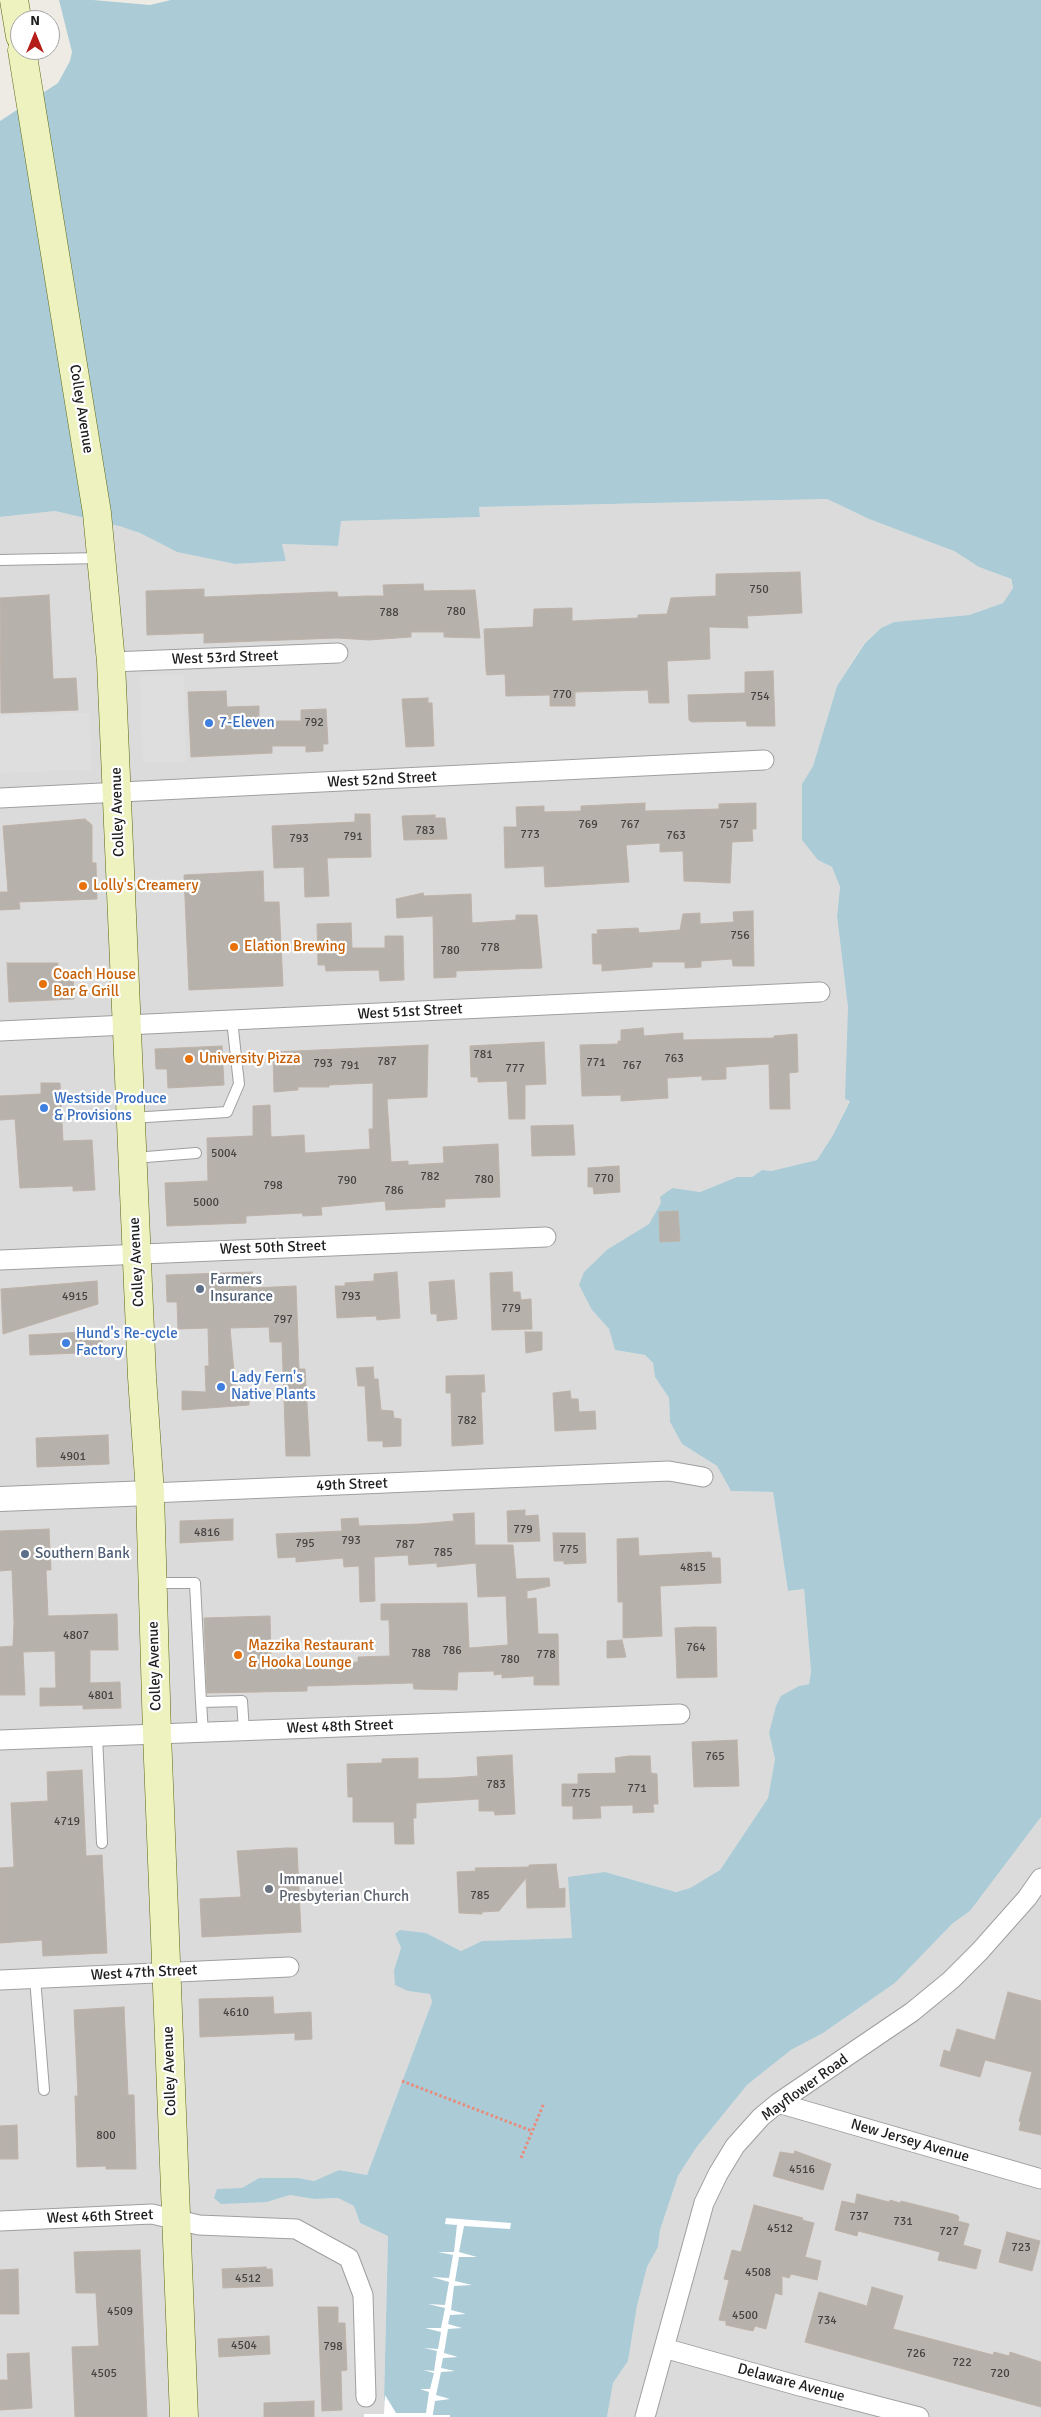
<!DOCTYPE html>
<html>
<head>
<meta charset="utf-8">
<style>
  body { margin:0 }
  #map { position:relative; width:1041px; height:2417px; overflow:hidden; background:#eeebe5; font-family:Signika,sans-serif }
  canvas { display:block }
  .north { position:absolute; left:10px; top:10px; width:50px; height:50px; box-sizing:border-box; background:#fff; border:1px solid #a5a5a5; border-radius:50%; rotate:0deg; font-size:14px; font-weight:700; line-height:20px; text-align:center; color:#1e1e1e }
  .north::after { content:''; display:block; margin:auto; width:18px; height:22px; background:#b51e18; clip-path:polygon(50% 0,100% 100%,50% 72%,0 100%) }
</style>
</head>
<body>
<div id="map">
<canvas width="1041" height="2417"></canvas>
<div class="north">N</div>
</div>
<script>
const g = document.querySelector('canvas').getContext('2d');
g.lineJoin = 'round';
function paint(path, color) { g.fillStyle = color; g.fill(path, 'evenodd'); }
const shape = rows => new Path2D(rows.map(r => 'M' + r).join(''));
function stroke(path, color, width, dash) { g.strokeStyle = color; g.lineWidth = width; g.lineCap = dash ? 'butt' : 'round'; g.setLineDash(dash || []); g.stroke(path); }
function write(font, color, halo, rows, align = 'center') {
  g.font = font + ' Signika,sans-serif'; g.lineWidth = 4.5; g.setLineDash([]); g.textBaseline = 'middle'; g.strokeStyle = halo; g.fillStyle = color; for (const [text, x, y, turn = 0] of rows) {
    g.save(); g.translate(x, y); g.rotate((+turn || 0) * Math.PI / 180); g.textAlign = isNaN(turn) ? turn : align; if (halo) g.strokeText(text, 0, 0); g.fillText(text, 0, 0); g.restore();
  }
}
paint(shape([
  [827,499,869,519,954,551,979,567,1010,579,1013,588,1003,603,969,615,894,622,881,628,865,642,837,686,813,766,802,784,818,860,832,867,840,887,837,916,848,1008,850,1100,833,1135,817,1160,771,1171,762,1170,752,1177,737,1177,700,1192,673,1188,649,1224,608,1249,592,1310,609,1329,615,1350,645,1355,653,1363,655,1377,669,1398,670,1422,682,1444,717,1466,731,1491,773,1492,788,1591,804,1589,811,1671,809,1684,799,1686,769,1733,775,1759,768,1798,720,1870,690,1888,676,1892,605,1872,572,1938,482,1941,461,1951,426,1933,395,1934,401,1948,394,1970,408,1991,431,1994,432,2002,367,2175,339,2170,314,2181,299,2178,259,2178,242,2188,267,2202,290,2195,314,2199,338,2198,354,2206,360,2223,388,2236,384,2400,394,2417,0,2417,0,517,55,511,119,526,140,533,177,552,235,564,286,561,282,544,337,546,340,521,480,517,479,507],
  [1041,1817,1041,2417,607,2417,613,2383,628,2361,637,2306,647,2267,658,2247,660,2230,678,2176,696,2148,747,2085,791,2050,823,2033,895,1983,952,1924,970,1911]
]), '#dcdbdb');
paint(shape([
  [184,674,186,762,143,763,140,675],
  [89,713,91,770,0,773,0,716]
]), '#dedede');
paint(shape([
  [59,0,93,0,150,5,171,0,1041,0,1041,1817,970,1911,952,1924,895,1983,823,2033,791,2050,747,2085,696,2148,678,2176,660,2230,658,2247,647,2267,637,2306,628,2361,613,2383,607,2417,394,2417,384,2400,388,2236,360,2223,354,2206,338,2198,314,2199,290,2195,267,2202,221,2204,214,2198,217,2189,242,2188,259,2178,299,2178,314,2181,339,2170,367,2175,432,2002,430,1994,408,1991,395,1985,394,1970,401,1948,395,1934,400,1930,426,1933,461,1951,482,1941,572,1938,568,1877,605,1872,676,1892,690,1888,720,1870,768,1798,775,1759,769,1733,776,1706,781,1696,799,1686,809,1684,811,1671,804,1589,788,1591,773,1492,731,1491,717,1466,682,1444,670,1422,669,1398,655,1377,653,1363,645,1355,615,1350,609,1329,592,1310,579,1285,584,1272,608,1249,649,1224,661,1203,660,1197,668,1191,673,1188,700,1192,737,1177,752,1177,762,1170,771,1171,817,1160,833,1135,850,1101,845,1099,848,1008,837,916,840,887,832,867,818,860,802,840,802,784,813,766,837,686,865,643,881,628,894,622,969,615,1003,603,1013,588,1011,579,979,567,954,551,869,519,827,499,479,507,480,517,341,521,338,546,282,544,286,561,235,564,177,552,140,533,119,526,55,511,0,517,0,121,58,83,70,61,72,52]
]), '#abcbd6');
paint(shape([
  [446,2218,511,2223,510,2229,464,2226,459,2252,477,2257,459,2257,455,2281,472,2285,454,2286,451,2310,466,2314,450,2315,448,2324,462,2328,448,2329,444,2353,458,2357,443,2358,441,2368,455,2371,441,2372,436,2395,450,2399,435,2401,433,2413,433,2415,450,2415,450,2417,364,2417,364,2414,384,2414,385,2395,396,2413,426,2413,429,2392,420,2389,430,2389,434,2373,423,2370,434,2371,437,2351,424,2348,438,2349,441,2332,425,2328,441,2328,445,2308,428,2304,445,2305,449,2282,432,2277,449,2278,453,2255,438,2252,454,2252,457,2225,445,2224]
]), '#fff');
const building = shape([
  [800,572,802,613,747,616,748,628,709,627,710,659,667,661,669,703,649,703,648,690,575,692,575,706,550,706,550,695,506,696,505,674,487,675,486,670,484,629,533,627,534,609,572,608,572,621,638,618,638,615,667,614,671,598,716,596,716,574,800,572],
  [423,584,424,591,475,590,480,638,444,637,444,632,411,632,411,637,369,640,337,638,204,643,204,633,147,635,146,591,204,589,204,597,327,592,337,592,338,597,367,596,384,596,383,585,423,584],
  [49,595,53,679,76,678,78,710,1,713,0,598,49,595],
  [773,671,775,726,747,726,746,721,692,722,689,720,688,695,745,693,745,672,773,671],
  [226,691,227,707,259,706,259,721,301,721,301,710,326,709,328,744,323,744,323,751,306,752,306,746,272,746,272,753,191,757,188,692,226,691],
  [428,698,428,703,432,703,434,746,406,747,402,699,428,698],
  [645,803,645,811,719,809,719,804,756,803,756,829,752,829,753,841,732,842,730,883,684,881,683,851,660,852,660,843,626,845,629,882,545,887,544,866,505,868,504,827,517,827,516,807,544,806,544,812,581,811,581,806,645,803],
  [355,814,370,814,371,857,327,858,329,896,305,897,304,867,274,868,272,826,355,822,355,814],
  [435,815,435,818,445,818,447,839,404,840,402,816,435,815],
  [85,819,92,825,92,863,96,863,97,899,19,902,20,909,0,910,0,892,8,892,3,826,85,819],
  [263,871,264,902,279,902,283,986,189,990,184,875,263,871],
  [423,893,424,896,471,894,472,923,516,920,516,915,537,915,542,968,456,971,456,977,434,978,433,916,397,918,396,899,423,893],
  [753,911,754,966,733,966,732,959,701,961,701,967,685,968,685,962,652,962,652,967,602,971,602,964,593,964,592,934,598,934,597,930,638,928,639,933,680,930,683,914,700,913,700,924,734,922,733,912,753,911],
  [351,923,352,948,385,948,385,936,403,936,404,980,380,981,379,970,326,971,325,965,318,965,317,924,351,923],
  [7,963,58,963,58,970,73,970,74,999,9,1002,7,963],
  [643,1028,644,1036,683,1033,683,1040,774,1038,774,1036,797,1034,798,1072,789,1073,790,1109,770,1109,769,1064,726,1067,726,1079,702,1080,702,1076,667,1078,668,1098,621,1101,621,1095,582,1096,580,1045,618,1044,618,1041,621,1041,621,1030,643,1028],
  [544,1042,546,1084,525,1085,525,1119,509,1119,507,1081,478,1082,478,1077,471,1077,470,1046,544,1042],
  [428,1045,427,1097,387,1099,391,1162,408,1161,408,1165,444,1163,443,1147,498,1144,500,1197,445,1199,445,1207,386,1210,385,1201,321,1207,322,1215,303,1216,302,1213,246,1216,246,1223,167,1226,165,1183,208,1181,207,1138,253,1136,253,1106,270,1105,271,1137,304,1135,305,1153,370,1149,369,1129,373,1129,373,1083,329,1085,329,1087,298,1087,298,1090,274,1092,273,1052,428,1045],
  [222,1046,224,1085,168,1088,167,1069,156,1069,155,1049,222,1046],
  [41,1083,60,1083,63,1141,92,1140,95,1190,73,1191,73,1186,20,1188,15,1119,0,1120,0,1096,41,1094,41,1083],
  [573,1125,575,1155,532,1156,531,1126,573,1125],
  [619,1166,620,1192,594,1194,593,1187,588,1187,588,1168,619,1166],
  [678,1211,680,1241,660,1242,659,1212,678,1211],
  [252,1272,252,1288,296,1286,299,1369,305,1369,310,1456,286,1456,282,1342,270,1342,269,1327,230,1328,236,1393,249,1394,249,1405,182,1410,182,1391,206,1392,205,1366,209,1366,208,1328,178,1329,177,1302,167,1302,166,1275,252,1272],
  [397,1272,400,1318,377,1320,376,1316,337,1318,335,1286,345,1286,345,1283,374,1281,374,1274,397,1272],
  [512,1272,513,1292,520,1292,521,1300,531,1299,532,1329,492,1330,490,1273,512,1272],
  [454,1280,457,1319,437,1321,437,1314,431,1314,429,1282,454,1280],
  [97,1281,98,1304,3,1334,1,1289,97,1281],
  [102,1331,102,1352,30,1355,29,1335,102,1331],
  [525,1332,542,1332,542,1350,526,1353,525,1332],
  [373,1367,374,1379,378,1379,381,1410,393,1411,394,1418,401,1419,401,1446,383,1447,383,1441,368,1441,365,1386,358,1386,356,1368,373,1367],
  [484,1375,485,1392,481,1392,483,1444,452,1446,451,1393,446,1393,446,1376,484,1375],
  [570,1391,571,1399,578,1399,579,1412,595,1411,596,1429,555,1431,553,1393,570,1391],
  [108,1435,109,1464,37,1467,36,1438,108,1435],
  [525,1510,525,1516,538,1515,540,1541,508,1542,507,1511,525,1510],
  [474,1513,475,1545,513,1545,516,1579,549,1578,550,1586,527,1591,527,1599,536,1598,538,1634,558,1634,559,1685,534,1685,534,1676,502,1678,502,1674,494,1675,494,1671,458,1672,457,1690,414,1689,413,1683,307,1686,307,1691,207,1693,204,1618,270,1616,271,1658,301,1658,302,1664,358,1662,358,1657,390,1656,389,1620,381,1620,381,1604,467,1603,469,1648,508,1645,506,1596,478,1597,476,1563,437,1567,437,1563,409,1565,408,1555,374,1557,375,1601,360,1602,359,1566,344,1567,343,1558,296,1562,296,1557,278,1558,276,1534,342,1531,341,1519,358,1518,359,1526,420,1524,454,1521,453,1514,474,1513],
  [233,1519,233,1540,180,1543,180,1521,233,1519],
  [49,1529,51,1570,46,1570,48,1616,117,1614,118,1650,90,1650,90,1683,120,1682,121,1708,83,1709,83,1705,40,1706,40,1688,56,1688,55,1651,23,1652,25,1695,0,1695,0,1647,13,1646,14,1623,12,1570,0,1571,0,1531,49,1529],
  [553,1533,585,1533,586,1563,564,1564,564,1561,554,1561,553,1533],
  [638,1538,639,1556,711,1552,712,1558,720,1558,721,1583,660,1586,662,1636,623,1638,623,1602,618,1602,617,1539,638,1538],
  [694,1627,716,1627,717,1677,677,1678,675,1628,694,1627],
  [622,1640,626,1657,607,1658,607,1641,622,1640],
  [737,1740,739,1786,694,1787,692,1742,737,1740],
  [512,1755,515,1814,495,1815,494,1811,479,1811,479,1799,416,1803,416,1818,413,1818,414,1844,395,1844,394,1822,353,1822,353,1797,348,1797,347,1764,382,1763,382,1759,418,1758,418,1779,452,1778,478,1776,477,1757,512,1755],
  [629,1756,650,1756,651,1773,657,1774,658,1804,653,1804,654,1812,633,1813,633,1805,600,1806,601,1818,573,1819,573,1806,562,1806,562,1784,578,1784,578,1774,616,1773,615,1758,629,1756],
  [82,1770,86,1856,102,1855,107,1953,43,1956,42,1940,0,1943,0,1868,14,1867,11,1803,48,1801,47,1772,82,1770],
  [287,1848,297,1848,301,1932,202,1937,200,1899,241,1897,237,1851,287,1848],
  [556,1864,559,1889,565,1888,565,1907,527,1908,526,1878,499,1911,482,1912,482,1914,459,1913,457,1872,476,1871,475,1868,529,1867,529,1865,556,1864],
  [1008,1992,1041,2001,1041,2135,1019,2130,1021,2122,1019,2121,1032,2072,985,2060,980,2077,940,2066,944,2050,950,2052,957,2029,995,2040,1008,1992],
  [273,1997,274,2014,311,2012,312,2039,295,2040,295,2033,200,2037,199,1999,273,1997],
  [124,2007,128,2095,134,2095,136,2169,106,2169,106,2166,77,2167,75,2096,78,2096,74,2010,124,2007],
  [17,2125,18,2159,0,2159,0,2126,17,2125],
  [795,2151,831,2164,823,2190,773,2176,780,2152,794,2154,795,2151],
  [857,2194,889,2202,890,2200,900,2203,901,2201,957,2215,959,2217,958,2221,969,2224,963,2245,981,2250,976,2269,938,2260,940,2252,858,2231,857,2236,835,2230,842,2201,855,2204,857,2194],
  [754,2205,803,2218,802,2220,814,2223,805,2257,821,2261,817,2280,791,2274,789,2278,782,2276,782,2295,775,2293,766,2329,755,2326,753,2331,726,2325,726,2321,719,2320,729,2280,724,2279,732,2250,741,2252,754,2205],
  [1007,2232,1040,2241,1032,2271,999,2262,1007,2232],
  [140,2250,147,2417,75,2417,72,2347,99,2346,96,2293,76,2293,74,2252,140,2250],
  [266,2267,266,2269,272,2269,273,2286,223,2288,222,2269,266,2267],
  [18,2269,19,2314,0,2314,0,2270,18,2269],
  [872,2287,903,2296,893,2329,993,2355,994,2352,1009,2356,1010,2352,1041,2362,1041,2407,805,2342,819,2292,867,2306,872,2287],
  [318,2307,338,2307,338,2323,345,2323,347,2370,341,2371,342,2410,322,2411,318,2307],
  [269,2336,270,2354,219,2357,218,2339,269,2336],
  [29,2353,32,2408,0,2410,0,2380,8,2380,7,2354,29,2353],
  [314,2401,314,2417,264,2417,264,2403,314,2401]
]);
paint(building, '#b7b1ab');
stroke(building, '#beb3a9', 1);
const service = shape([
  [0,560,101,558],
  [131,1118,227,1112,239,1084,232,1020],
  [134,1158,196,1153],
  [153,1583,195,1583,201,1702],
  [203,1733,201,1702,242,1701,244,1731],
  [97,1736,102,1843],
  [35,1978,44,2090]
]);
const minor = shape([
  [111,662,338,653],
  [0,798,764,760],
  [0,1031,820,992],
  [0,1260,546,1237],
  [150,1493,669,1471,703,1477],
  [0,1740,680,1714],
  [0,1980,289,1967],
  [778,2103,1041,2179],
  [0,2221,152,2214,199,2225,296,2229,349,2258,363,2295,366,2397],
  [664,2348,796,2385,919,2417],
  [645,2417,704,2203,718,2174,735,2146,761,2117,778,2103,912,2012,951,1980,980,1951,1027,1898,1041,1878]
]);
const tertiary = shape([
  [0,1499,150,1493]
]);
const secondary = shape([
  [14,0,20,36],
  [22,50,97,513,111,662,142,1377,150,1493,157,1734,184,2417]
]);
stroke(service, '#9f9f9f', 12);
stroke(minor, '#9f9f9f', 21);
stroke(tertiary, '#9f9f9f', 26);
stroke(secondary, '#5c6812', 29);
stroke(shape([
  [402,2081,532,2131],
  [521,2158,544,2103]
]), '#e98b7b', 3, [2.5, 2.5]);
stroke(service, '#fff', 10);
stroke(minor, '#fff', 19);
stroke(tertiary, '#fff', 24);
stroke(secondary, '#edf2bf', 28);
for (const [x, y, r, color] of [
  [209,723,5,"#3f7fe0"],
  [83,886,5,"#e8710a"],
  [234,947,5,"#e8710a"],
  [43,984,5,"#e8710a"],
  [189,1059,5,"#e8710a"],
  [44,1108,5,"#3f7fe0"],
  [200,1289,5,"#5c6f8a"],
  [66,1343,5,"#3f7fe0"],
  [221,1387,5,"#3f7fe0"],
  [25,1554,5,"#5c6f8a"],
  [238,1655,5,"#e8710a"],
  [269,1889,5,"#6b7280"]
]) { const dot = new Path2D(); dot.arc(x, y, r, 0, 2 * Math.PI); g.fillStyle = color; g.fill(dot); stroke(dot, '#fff', 2); }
write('12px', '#444341', null, [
  ["750",759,590],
  ["780",456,612],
  ["788",389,613],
  ["770",562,695],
  ["754",760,697],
  ["792",314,723],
  ["769",588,825],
  ["767",630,825],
  ["757",729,825],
  ["783",425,831],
  ["773",530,835],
  ["763",676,836],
  ["791",353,837],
  ["793",299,839],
  ["756",740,936],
  ["778",490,948],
  ["780",450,951],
  ["781",483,1055],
  ["763",674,1059],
  ["787",387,1062],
  ["771",596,1063],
  ["793",323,1064],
  ["791",350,1066],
  ["767",632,1066],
  ["777",515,1069],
  ["5004",224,1154],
  ["782",430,1177],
  ["770",604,1179],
  ["780",484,1180],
  ["790",347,1181],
  ["798",273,1186],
  ["786",394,1191],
  ["5000",206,1203],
  ["4915",75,1297],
  ["793",351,1297],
  ["779",511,1309],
  ["797",283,1320],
  ["782",467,1421],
  ["4901",73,1457],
  ["779",523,1530],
  ["4816",207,1533],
  ["793",351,1541],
  ["795",305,1544],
  ["787",405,1545],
  ["775",569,1550],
  ["785",443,1553],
  ["4815",693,1568],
  ["4807",76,1636],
  ["764",696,1648],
  ["786",452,1651],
  ["788",421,1654],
  ["778",546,1655],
  ["780",510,1660],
  ["4801",101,1696],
  ["765",715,1757],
  ["783",496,1785],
  ["771",637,1789],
  ["775",581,1794],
  ["4719",67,1822],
  ["785",480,1896],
  ["4610",236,2013],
  ["800",106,2136],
  ["4516",802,2170],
  ["737",859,2217],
  ["731",903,2222],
  ["4512",780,2229],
  ["727",949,2232],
  ["723",1021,2248],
  ["4508",758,2273],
  ["4512",248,2279],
  ["4509",120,2312],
  ["4500",745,2316],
  ["734",827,2321],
  ["4504",244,2346],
  ["798",333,2347],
  ["726",916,2354],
  ["722",962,2363],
  ["4505",104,2374],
  ["720",1000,2374]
]);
write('15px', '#1e1e1e', '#fff', [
  ["Colley Avenue",81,409,81],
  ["West 53rd Street",225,658,-2],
  ["West 52nd Street",382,780,-3],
  ["Colley Avenue",118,812,-92],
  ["West 51st Street",410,1012,-3],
  ["West 50th Street",273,1248,-2],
  ["Colley Avenue",137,1262,-93],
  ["49th Street",352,1485,-2],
  ["Colley Avenue",155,1666,-92],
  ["West 48th Street",340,1727,-2],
  ["West 47th Street",144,1973,-3],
  ["Colley Avenue",170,2071,-92],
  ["Mayflower Road",805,2088,-36],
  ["New Jersey Avenue",910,2141,16],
  ["West 46th Street",100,2217,-2],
  ["Delaware Avenue",791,2383,15]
]);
write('15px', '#366cbe', '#fff', [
  ["7-Eleven",219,723],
  ["Westside Produce",54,1099],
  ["& Provisions",54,1116],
  ["Hund's Re-cycle",76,1334],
  ["Factory",76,1351],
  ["Lady Fern's",231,1378],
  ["Native Plants",231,1395]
], 'left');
write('15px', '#c56008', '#fff', [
  ["Lolly's Creamery",93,886],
  ["Elation Brewing",244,947],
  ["Coach House",53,975],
  ["Bar & Grill",53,992],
  ["University Pizza",199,1059],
  ["Mazzika Restaurant",248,1646],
  ["& Hooka Lounge",248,1663]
], 'left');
write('15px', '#4e5e75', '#fff', [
  ["Farmers",210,1280],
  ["Insurance",210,1297],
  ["Southern Bank",35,1554]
], 'left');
write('15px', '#5b616d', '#fff', [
  ["Immanuel",279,1880],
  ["Presbyterian Church",279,1897]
], 'left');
</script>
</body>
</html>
